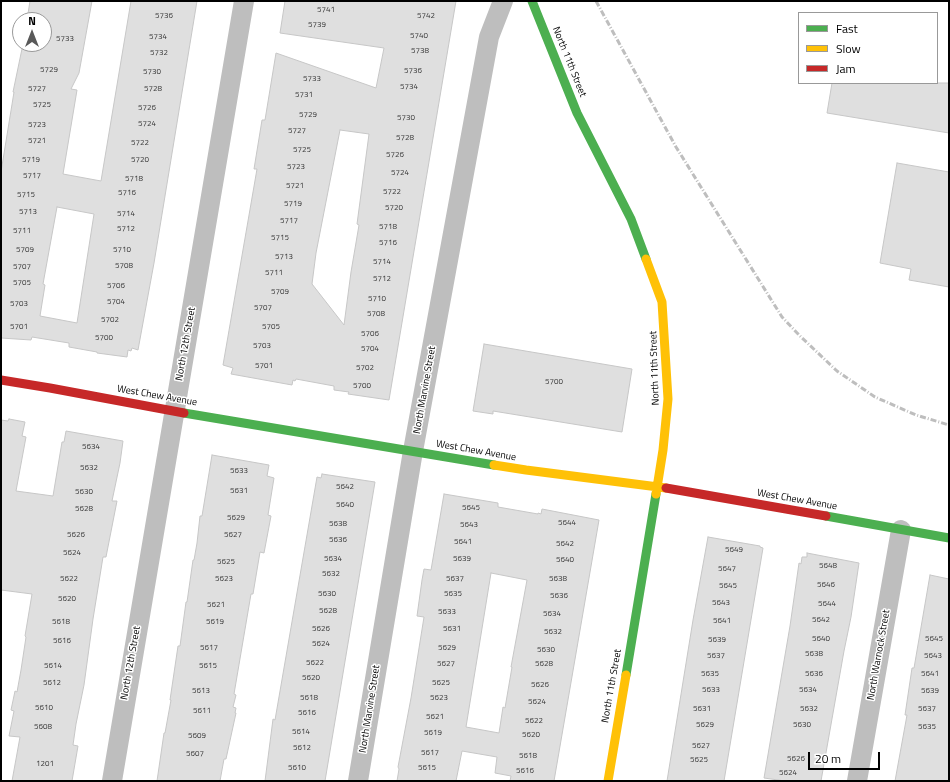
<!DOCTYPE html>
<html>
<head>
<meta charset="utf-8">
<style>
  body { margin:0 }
  #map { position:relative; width:950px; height:782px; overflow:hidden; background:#fff; font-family:"Titillium Web",sans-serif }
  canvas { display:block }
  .frame { position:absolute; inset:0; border:2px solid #000; pointer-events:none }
  .legend { position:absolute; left:798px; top:12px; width:140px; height:72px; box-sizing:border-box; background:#fff; border:1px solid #999; margin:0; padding:5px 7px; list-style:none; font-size:12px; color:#000 }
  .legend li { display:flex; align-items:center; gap:8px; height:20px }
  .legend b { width:20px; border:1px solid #999 }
  .north { position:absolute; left:12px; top:12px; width:40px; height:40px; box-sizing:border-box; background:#fff; border:1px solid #999; border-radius:50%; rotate:0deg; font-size:11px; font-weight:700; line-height:16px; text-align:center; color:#000 }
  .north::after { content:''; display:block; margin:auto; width:14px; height:18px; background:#595959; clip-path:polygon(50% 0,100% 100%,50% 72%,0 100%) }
  .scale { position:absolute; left:808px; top:752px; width:72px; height:18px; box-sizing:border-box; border:2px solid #000; border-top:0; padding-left:5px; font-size:12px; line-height:14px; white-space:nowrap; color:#000; -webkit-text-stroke:3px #fff; paint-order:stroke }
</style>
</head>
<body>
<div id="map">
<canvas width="950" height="782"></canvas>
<div class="frame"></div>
<ul class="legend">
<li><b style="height:5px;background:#4caf50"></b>Fast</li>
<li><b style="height:5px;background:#ffc107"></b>Slow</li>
<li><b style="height:5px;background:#c62828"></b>Jam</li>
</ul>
<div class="north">N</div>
<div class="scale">20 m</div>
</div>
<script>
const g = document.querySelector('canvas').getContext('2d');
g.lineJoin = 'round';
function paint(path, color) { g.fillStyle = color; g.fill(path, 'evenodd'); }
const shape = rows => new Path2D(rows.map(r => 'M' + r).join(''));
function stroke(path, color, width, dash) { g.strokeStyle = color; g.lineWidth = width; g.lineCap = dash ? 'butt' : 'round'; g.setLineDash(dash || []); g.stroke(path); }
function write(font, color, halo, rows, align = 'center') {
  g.font = font + ' "Titillium Web",sans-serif'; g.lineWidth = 3; g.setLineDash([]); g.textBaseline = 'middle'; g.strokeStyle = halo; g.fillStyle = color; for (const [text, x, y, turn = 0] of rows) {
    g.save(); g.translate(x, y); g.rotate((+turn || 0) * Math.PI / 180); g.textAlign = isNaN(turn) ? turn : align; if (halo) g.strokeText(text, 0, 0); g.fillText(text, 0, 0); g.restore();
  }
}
const building = shape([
  [30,1,92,1,79,73,71,89,77,90,63,174,101,181,131,1,197,1,154,263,138,350,132,348,131,351,128,350,127,357,97,353,97,352,69,347,69,343,32,337,31,340,1,338,1,172,14,92,13,92,23,44,44,44,44,20,27,20,30,1],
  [57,207,94,214,77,323,40,316,45,285,43,284,57,207],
  [285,1,456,1,389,400,348,394,349,392,334,390,334,386,296,379,295,381,293,380,292,385,231,374,233,368,223,365,257,169,254,169,262,120,265,120,276,53,376,88,384,48,280,33,285,1],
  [340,130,369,134,357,224,359,225,351,272,344,325,312,284,316,253,340,130],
  [832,83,949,83,949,133,827,113,832,83],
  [897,163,949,172,949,287,909,280,911,269,880,263,897,163],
  [484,344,632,369,622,432,493,411,493,414,473,411,484,344],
  [9,419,25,422,22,436,26,437,16,491,53,496,62,442,64,442,66,431,123,441,120,463,112,501,117,501,106,557,103,557,93,619,84,685,76,724,73,745,78,746,72,781,12,781,20,737,9,736,14,711,11,710,15,691,17,692,21,670,26,637,25,636,32,594,1,590,1,420,8,421,9,419],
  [212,455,269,465,267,476,274,478,268,515,271,516,264,553,260,552,253,594,251,594,234,694,236,695,233,707,236,708,235,713,236,713,226,759,224,759,220,781,157,781,164,733,165,733,171,700,170,700,178,646,180,646,186,602,187,602,193,560,194,560,197,543,200,516,202,516,212,455],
  [322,474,375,482,325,781,265,781,273,719,275,720,317,477,321,478,322,474],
  [444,494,498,503,498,507,538,514,538,513,541,514,542,509,599,520,554,781,510,781,511,776,495,773,497,757,462,751,456,781,397,781,399,769,398,767,411,698,424,617,417,616,422,580,424,569,431,570,444,494],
  [491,573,527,580,511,667,512,667,505,708,503,707,499,733,466,727,491,573],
  [708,537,760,546,760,547,763,548,724,781,667,781,693,620,708,537],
  [807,553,859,563,851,617,844,651,821,781,785,781,764,778,790,626,799,563,801,564,802,557,807,557,807,553],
  [930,575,949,579,949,781,895,781,907,715,905,715,912,668,914,668,930,575]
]);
paint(building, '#dfdfdf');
stroke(building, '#c7c7c7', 1);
stroke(shape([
  [112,781,244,1],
  [358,781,413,451,489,37,503,1],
  [857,781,901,530]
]), '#bebebe', 20);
stroke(shape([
  [532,1,577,113,631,219,646,259],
  [184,413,494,465],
  [826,516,949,538],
  [626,675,656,494]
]), '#4caf50', 9);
stroke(shape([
  [646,259,662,302,668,399,663,450,656,494],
  [494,465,526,470,666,488],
  [608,781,626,675]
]), '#ffc107', 9);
stroke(shape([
  [1,380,50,388,184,413],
  [666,488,826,516]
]), '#c62828', 9);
stroke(shape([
  [596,1,676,147,782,317,799,335,837,371,875,397,916,415,949,425]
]), '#bebebe', 3, [6, 2, 1, 2]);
write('8px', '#383838', null, [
  ["5741",326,10],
  ["5736",164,16],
  ["5742",426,16],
  ["5739",317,25],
  ["5740",419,36],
  ["5734",158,37],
  ["5733",65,39],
  ["5738",420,51],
  ["5732",159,53],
  ["5729",49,70],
  ["5736",413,71],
  ["5730",152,72],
  ["5733",312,79],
  ["5734",409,87],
  ["5727",37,89],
  ["5728",153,89],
  ["5731",304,95],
  ["5725",42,105],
  ["5726",147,108],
  ["5729",308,115],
  ["5730",406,118],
  ["5724",147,124],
  ["5723",37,125],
  ["5727",297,131],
  ["5728",405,138],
  ["5721",37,141],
  ["5722",140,143],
  ["5725",302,150],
  ["5726",395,155],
  ["5719",31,160],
  ["5720",140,160],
  ["5723",296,167],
  ["5724",400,173],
  ["5717",32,176],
  ["5718",134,179],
  ["5721",295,186],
  ["5722",392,192],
  ["5716",127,193],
  ["5715",26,195],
  ["5719",293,204],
  ["5720",394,208],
  ["5713",28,212],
  ["5714",126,214],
  ["5717",289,221],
  ["5718",388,227],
  ["5712",126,229],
  ["5711",22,231],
  ["5715",280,238],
  ["5716",388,243],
  ["5709",25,250],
  ["5710",122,250],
  ["5713",284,257],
  ["5714",382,262],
  ["5708",124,266],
  ["5707",22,267],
  ["5711",274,273],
  ["5712",382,279],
  ["5705",22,283],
  ["5706",116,286],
  ["5709",280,292],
  ["5710",377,299],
  ["5704",116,302],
  ["5703",19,304],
  ["5707",263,308],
  ["5708",376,314],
  ["5702",110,320],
  ["5701",19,327],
  ["5705",271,327],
  ["5706",370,334],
  ["5700",104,338],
  ["5703",262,346],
  ["5704",370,349],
  ["5701",264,366],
  ["5702",365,368],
  ["5700",554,382],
  ["5700",362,386],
  ["5634",91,447],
  ["5632",89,468],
  ["5633",239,471],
  ["5642",345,487],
  ["5631",239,491],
  ["5630",84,492],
  ["5640",345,505],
  ["5645",471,508],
  ["5628",84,509],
  ["5629",236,518],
  ["5644",567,523],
  ["5638",338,524],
  ["5643",469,525],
  ["5626",76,535],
  ["5627",233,535],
  ["5636",338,540],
  ["5641",463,542],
  ["5642",565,544],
  ["5649",734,550],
  ["5624",72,553],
  ["5634",333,559],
  ["5639",462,559],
  ["5640",565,560],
  ["5625",226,562],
  ["5648",828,566],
  ["5647",727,569],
  ["5632",331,574],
  ["5622",69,579],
  ["5623",224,579],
  ["5637",455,579],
  ["5638",558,579],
  ["5646",826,585],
  ["5645",728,586],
  ["5630",327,594],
  ["5635",453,594],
  ["5636",559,596],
  ["5620",67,599],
  ["5643",721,603],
  ["5644",827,604],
  ["5621",216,605],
  ["5628",328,611],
  ["5633",447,612],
  ["5634",552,614],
  ["5642",821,620],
  ["5641",722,621],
  ["5618",61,622],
  ["5619",215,622],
  ["5626",321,629],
  ["5631",452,629],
  ["5632",553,632],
  ["5640",821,639],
  ["5645",934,639],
  ["5639",717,640],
  ["5616",62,641],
  ["5624",321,644],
  ["5617",209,648],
  ["5629",447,648],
  ["5630",546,650],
  ["5638",814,654],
  ["5637",716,656],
  ["5643",933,656],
  ["5622",315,663],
  ["5627",446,664],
  ["5628",544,664],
  ["5614",53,666],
  ["5615",208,666],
  ["5635",710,674],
  ["5636",814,674],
  ["5641",930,674],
  ["5620",311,678],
  ["5612",52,683],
  ["5625",441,683],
  ["5626",540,685],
  ["5633",711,690],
  ["5634",808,690],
  ["5613",201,691],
  ["5639",930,691],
  ["5618",309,698],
  ["5623",439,698],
  ["5624",537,702],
  ["5610",44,708],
  ["5631",702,709],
  ["5632",809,709],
  ["5637",927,709],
  ["5611",202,711],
  ["5616",307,713],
  ["5621",435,717],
  ["5622",534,721],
  ["5629",705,725],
  ["5630",802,725],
  ["5608",43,727],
  ["5635",927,727],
  ["5614",301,732],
  ["5619",433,733],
  ["5620",531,735],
  ["5609",197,736],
  ["5627",701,746],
  ["5612",302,748],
  ["5617",430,753],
  ["5607",195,754],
  ["5618",528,756],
  ["5626",796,759],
  ["5625",699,760],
  ["1201",45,764],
  ["5610",297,768],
  ["5615",427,768],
  ["5616",525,771],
  ["5624",788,773]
]);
write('10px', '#000', '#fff', [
  ["North 11th Street",569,62,68],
  ["North 12th Street",186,344,-80],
  ["North 11th Street",655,368,-92],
  ["North Marvine Street",425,390,-80],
  ["West Chew Avenue",157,396,10],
  ["West Chew Avenue",476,451,10],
  ["West Chew Avenue",797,500,10],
  ["North Warnock Street",879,655,-80],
  ["North 12th Street",131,663,-80],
  ["North 11th Street",612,686,-80],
  ["North Marvine Street",370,709,-81]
]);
</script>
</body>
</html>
